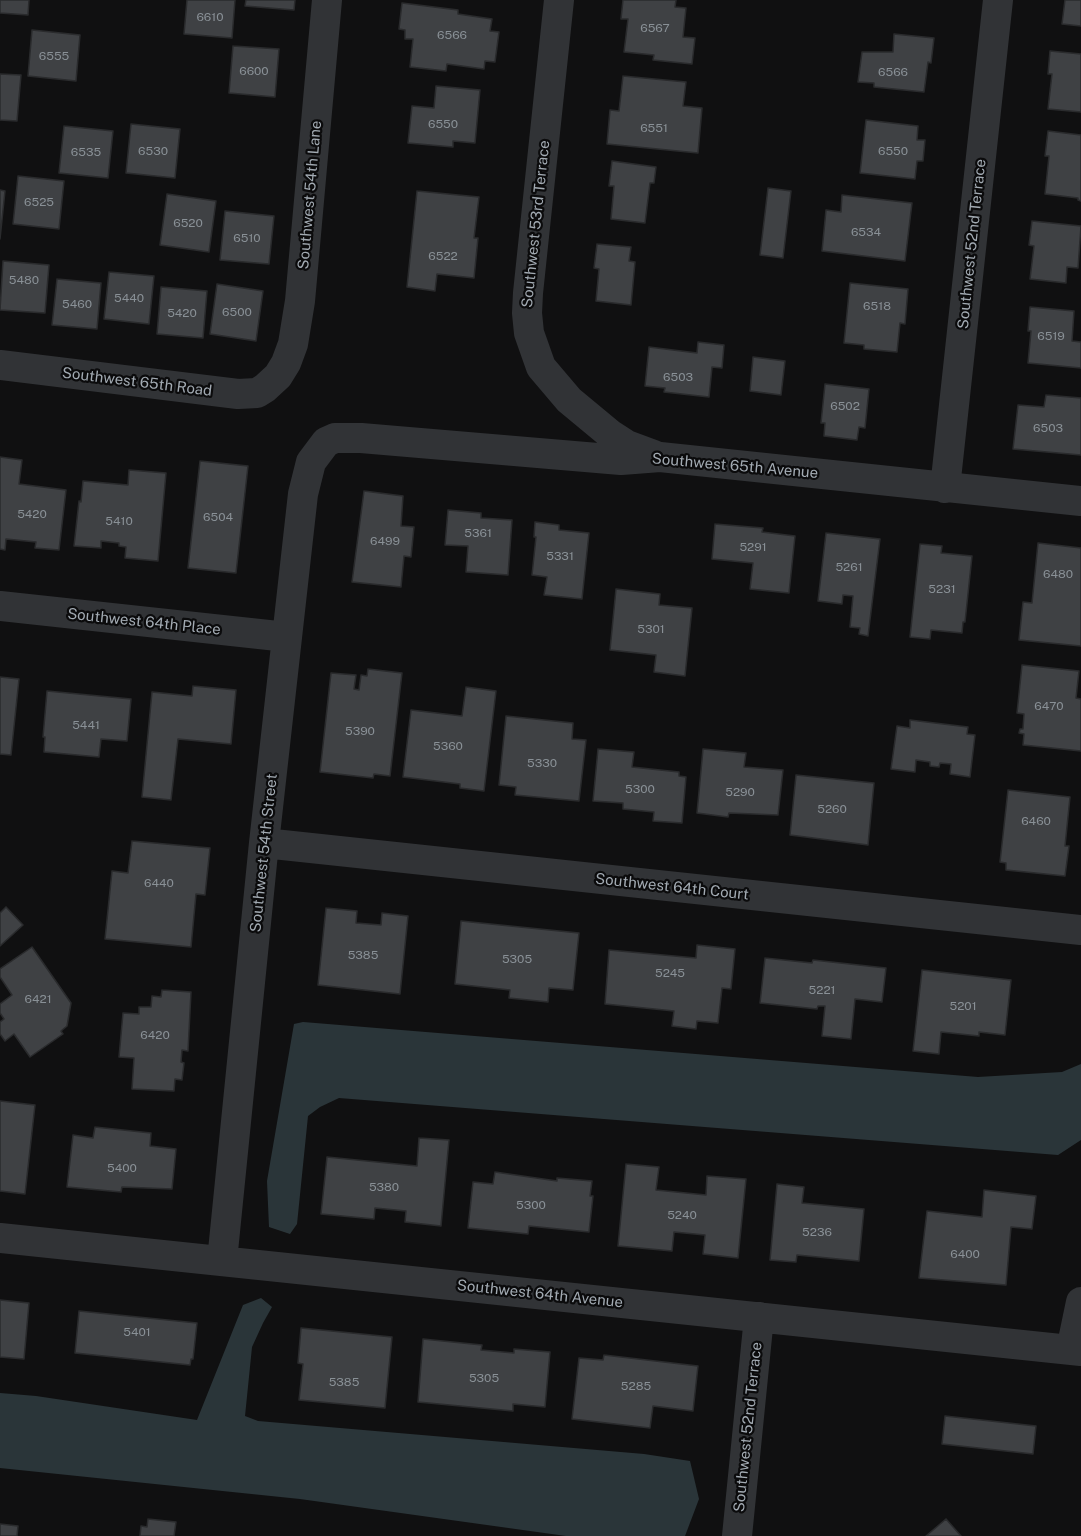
<!DOCTYPE html>
<html>
<head>
<meta charset="utf-8">
<style>
  body { margin:0 }
  canvas { display:block; background:#101011 }
</style>
</head>
<body>
<canvas width="1081" height="1536"></canvas>
<script>
const g = document.querySelector('canvas').getContext('2d');
g.lineJoin = 'round';
function paint(path, color) { g.fillStyle = color; g.fill(path, 'evenodd'); }
const shape = rows => new Path2D(rows.map(r => 'M' + r).join(''));
function stroke(path, color, width, dash) { g.strokeStyle = color; g.lineWidth = width; g.lineCap = dash ? 'butt' : 'round'; g.setLineDash(dash || []); g.stroke(path); }
function write(font, color, halo, rows, align = 'center') {
  g.font = font + ' "Public Sans",sans-serif'; g.lineWidth = 4.5; g.setLineDash([]); g.textBaseline = 'middle'; g.strokeStyle = halo; g.fillStyle = color; for (const [text, x, y, turn = 0] of rows) {
    g.save(); g.translate(x, y); g.rotate((+turn || 0) * Math.PI / 180); g.textAlign = isNaN(turn) ? turn : align; if (halo) g.strokeText(text, 0, 0); g.fillText(text, 0, 0); g.restore();
  }
}
paint(shape([
  [303,1022,978,1077,1062,1072,1081,1064,1081,1140,1058,1155,339,1098,320,1107,308,1116,297,1224,290,1234,269,1227,267,1181,294,1024],
  [261,1298,272,1307,263,1323,252,1347,245,1416,258,1421,644,1454,690,1461,699,1499,685,1536,566,1536,300,1499,0,1468,0,1393,36,1396,197,1420,243,1305]
]), '#2a3539');
const building = shape([
  [0,0,29,0,28,15,0,13,0,0],
  [187,0,235,0,232,38,184,34,187,0],
  [246,0,295,0,294,10,245,6,246,0],
  [623,0,676,0,675,7,686,8,683,37,695,38,692,64,653,60,654,55,624,52,628,19,621,19,623,0],
  [1065,0,1081,0,1081,26,1062,24,1065,0],
  [402,3,458,10,458,14,492,19,490,31,499,32,495,62,485,61,484,69,447,64,446,71,410,67,413,39,405,39,405,30,399,29,402,3],
  [32,30,80,35,76,81,28,76,32,30],
  [894,34,934,38,931,63,928,62,924,92,874,87,874,83,858,82,862,52,893,52,894,34],
  [233,46,279,49,275,97,229,93,233,46],
  [1050,51,1081,54,1081,112,1048,109,1052,74,1048,74,1050,51],
  [0,74,21,75,17,121,0,120,0,74],
  [623,76,686,82,683,106,702,108,698,153,607,144,610,110,619,111,623,76],
  [436,86,480,90,475,143,453,141,453,147,408,143,412,106,434,108,436,86],
  [866,120,918,126,917,140,925,140,923,161,917,161,915,179,860,173,866,120],
  [131,124,180,129,175,178,126,173,131,124],
  [64,126,113,131,108,178,59,173,64,126],
  [1048,131,1081,135,1081,201,1078,200,1078,198,1045,194,1049,156,1045,156,1048,131],
  [612,161,656,167,654,183,650,183,645,223,611,219,614,186,609,186,612,161],
  [18,176,64,181,59,229,13,224,18,176],
  [768,188,791,191,783,258,760,255,768,188],
  [0,190,5,191,0,239,0,190],
  [417,191,479,197,474,238,478,238,474,278,437,274,435,291,407,287,417,191],
  [167,194,216,201,209,252,160,245,167,194],
  [842,195,912,203,905,261,822,251,826,210,841,212,842,195],
  [225,211,274,216,269,264,220,260,225,211],
  [1032,221,1081,226,1078,268,1067,267,1066,283,1030,279,1034,246,1029,245,1032,221],
  [597,244,631,247,629,261,635,262,631,305,596,301,599,269,594,268,597,244],
  [3,261,49,265,45,313,0,310,3,261],
  [109,272,154,276,149,324,104,319,109,272],
  [57,279,101,283,97,329,52,325,57,279],
  [850,283,908,289,905,324,900,323,897,352,864,349,864,345,844,343,850,283],
  [217,284,263,291,256,341,210,334,217,284],
  [161,287,207,291,203,338,157,334,161,287],
  [1030,307,1074,311,1072,341,1081,342,1081,368,1028,363,1031,331,1028,331,1030,307],
  [698,342,724,345,722,368,712,367,709,397,664,392,665,388,645,386,649,347,697,353,698,342],
  [753,357,785,361,781,395,750,391,753,357],
  [825,384,869,389,865,428,859,427,857,440,824,436,825,423,821,423,825,384],
  [1046,395,1081,398,1081,455,1013,449,1018,405,1044,407,1046,395],
  [0,457,22,460,19,484,66,490,59,550,35,548,36,542,6,539,5,550,0,549,0,457],
  [200,461,248,466,236,573,188,568,200,461],
  [129,470,166,473,158,561,125,558,126,547,119,546,119,543,101,541,101,548,74,546,79,501,81,502,83,481,128,485,129,470],
  [364,491,403,496,401,526,414,527,411,557,404,556,401,587,352,582,364,491],
  [448,510,481,513,481,518,512,520,508,575,466,572,468,546,445,545,448,510],
  [535,522,559,525,559,530,589,533,582,599,544,595,547,577,532,575,536,537,534,537,535,522],
  [715,524,763,528,762,532,795,536,789,593,750,589,753,563,712,559,715,524],
  [826,533,880,539,868,636,859,634,860,628,850,627,853,596,843,595,842,604,818,601,826,533],
  [1038,543,1081,548,1081,646,1019,640,1023,602,1032,603,1038,543],
  [920,544,942,546,941,553,972,556,965,622,963,622,962,633,931,630,930,639,910,637,920,544],
  [616,589,660,594,659,605,692,608,685,676,654,672,656,655,610,650,616,589],
  [1022,665,1079,671,1076,698,1081,699,1081,751,1023,745,1024,734,1019,733,1020,729,1023,729,1024,714,1017,713,1022,665],
  [368,669,402,673,390,776,374,774,373,778,320,772,331,673,356,675,354,689,359,690,361,675,367,676,368,669],
  [0,677,19,679,11,755,0,754,0,677],
  [193,686,236,690,231,744,178,739,171,800,142,797,152,692,192,696,193,686],
  [466,687,496,691,484,791,460,788,460,784,403,777,411,710,462,716,466,687],
  [47,691,131,699,127,741,101,739,99,757,44,752,45,737,43,737,47,691],
  [506,716,573,723,572,739,586,740,579,801,515,795,516,787,499,785,506,716],
  [910,720,968,727,967,734,975,735,970,777,950,774,951,764,940,763,939,767,930,766,930,762,916,760,915,772,891,769,897,726,910,728,910,720],
  [598,749,634,752,632,767,679,772,679,776,686,777,682,823,653,821,654,812,623,809,623,803,593,801,598,749],
  [703,749,746,753,744,767,783,770,778,815,729,813,728,817,697,813,703,749],
  [796,775,874,783,868,845,790,835,796,775],
  [1008,790,1070,797,1065,846,1069,846,1065,876,1006,870,1006,863,1000,862,1008,790],
  [132,841,210,848,205,895,196,894,191,947,105,939,112,871,128,873,132,841],
  [6,907,23,925,0,946,0,913,6,907],
  [326,908,357,911,356,923,381,925,382,913,408,916,400,994,318,985,326,908],
  [461,921,579,933,573,990,549,988,548,1002,509,998,510,990,455,984,461,921],
  [697,945,735,949,731,989,722,988,718,1023,697,1021,696,1029,672,1026,674,1011,605,1004,609,950,696,958,697,945],
  [32,947,71,1003,67,1026,61,1031,63,1034,30,1057,14,1034,5,1041,0,1034,0,1022,4,1019,0,1013,0,1004,12,995,0,977,0,969,32,947],
  [765,958,812,963,813,960,886,968,882,1002,855,999,851,1039,822,1036,825,1006,818,1006,817,1009,760,1003,765,958],
  [922,970,1011,980,1005,1035,979,1032,979,1036,941,1032,939,1054,913,1051,922,970],
  [162,990,191,992,188,1051,182,1050,181,1062,184,1063,182,1080,175,1079,174,1091,132,1089,134,1058,119,1057,123,1013,139,1014,139,1007,151,1007,152,996,161,997,162,990],
  [0,1101,35,1105,25,1194,0,1191,0,1101],
  [95,1127,151,1133,150,1146,176,1149,172,1189,122,1187,121,1192,67,1187,73,1135,93,1138,95,1127],
  [419,1138,449,1140,441,1226,405,1222,406,1211,375,1208,374,1219,321,1214,327,1157,417,1166,419,1138],
  [626,1164,659,1167,656,1190,706,1195,707,1176,746,1179,738,1258,703,1254,705,1235,674,1232,672,1251,618,1246,626,1164],
  [495,1172,557,1181,557,1178,592,1181,590,1196,593,1196,589,1232,529,1226,528,1234,468,1228,473,1182,493,1184,495,1172],
  [777,1184,804,1187,802,1203,864,1209,859,1261,797,1255,796,1262,770,1260,777,1184],
  [984,1190,1036,1196,1032,1229,1011,1227,1006,1285,919,1278,927,1211,982,1217,984,1190],
  [0,1300,29,1303,24,1359,0,1357,0,1300],
  [79,1311,197,1323,193,1359,191,1359,190,1365,75,1353,79,1311],
  [301,1328,392,1337,385,1408,299,1400,303,1364,298,1363,301,1328],
  [423,1339,482,1345,481,1350,514,1353,514,1349,550,1352,545,1407,513,1404,513,1411,418,1402,423,1339],
  [604,1355,698,1366,693,1411,653,1406,650,1428,572,1419,579,1358,603,1360,604,1355],
  [945,1416,1036,1426,1033,1454,942,1444,945,1416],
  [148,1519,176,1522,174,1536,140,1536,141,1526,147,1527,148,1519],
  [946,1519,961,1536,926,1536,946,1519],
  [0,1524,18,1526,17,1536,0,1536,0,1524]
]);
paint(building, '#3f4144');
stroke(building, '#2a2b2d', 1.5);
stroke(shape([
  [559,0,528,293,527,313,529,333,541,367,569,400,610,434,627,445,654,455],
  [0,365,238,394,257,393,265,388,278,376,286,363,293,344,300,301,327,0],
  [945,488,998,0],
  [0,606,287,637],
  [264,843,1081,930],
  [0,1238,1081,1351],
  [222,1261,264,843,303,494,311,462,326,442,335,438,361,438,621,460,660,457,1081,501],
  [1071,1350,1081,1302],
  [737,1536,759,1317]
]), '#313336', 30);
write('12px', '#899096', null, [
  ["6610",210,17],
  ["6567",655,28],
  ["6566",452,35],
  ["6555",54,56],
  ["6600",254,71],
  ["6566",893,72],
  ["6550",443,124],
  ["6551",654,128],
  ["6530",153,151],
  ["6550",893,151],
  ["6535",86,152],
  ["6525",39,202],
  ["6520",188,223],
  ["6534",866,232],
  ["6510",247,238],
  ["6522",443,256],
  ["5480",24,280],
  ["5440",129,298],
  ["5460",77,304],
  ["6518",877,306],
  ["6500",237,312],
  ["5420",182,313],
  ["6519",1051,336],
  ["6503",678,377],
  ["6502",845,406],
  ["6503",1048,428],
  ["5420",32,514],
  ["6504",218,517],
  ["5410",119,521],
  ["5361",478,533],
  ["6499",385,541],
  ["5291",753,547],
  ["5331",560,556],
  ["5261",849,567],
  ["6480",1058,574],
  ["5231",942,589],
  ["5301",651,629],
  ["6470",1049,706],
  ["5441",86,725],
  ["5390",360,731],
  ["5360",448,746],
  ["5330",542,763],
  ["5300",640,789],
  ["5290",740,792],
  ["5260",832,809],
  ["6460",1036,821],
  ["6440",159,883],
  ["5385",363,955],
  ["5305",517,959],
  ["5245",670,973],
  ["5221",822,990],
  ["6421",38,999],
  ["5201",963,1006],
  ["6420",155,1035],
  ["5400",122,1168],
  ["5380",384,1187],
  ["5300",531,1205],
  ["5240",682,1215],
  ["5236",817,1232],
  ["6400",965,1254],
  ["5401",137,1332],
  ["5305",484,1378],
  ["5385",344,1382],
  ["5285",636,1386]
]);
write('15px', '#a2aab2', '#0b0b0c', [
  ["Southwest 54th Lane",310,195,-85],
  ["Southwest 53rd Terrace",536,224,-84],
  ["Southwest 52nd Terrace",972,244,-84],
  ["Southwest 65th Road",137,382,7],
  ["Southwest 65th Avenue",735,466,5],
  ["Southwest 64th Place",144,622,6],
  ["Southwest 54th Street",264,853,-84],
  ["Southwest 64th Court",672,887,6],
  ["Southwest 64th Avenue",540,1294,6],
  ["Southwest 52nd Terrace",748,1427,-84]
]);
</script>
</body>
</html>
